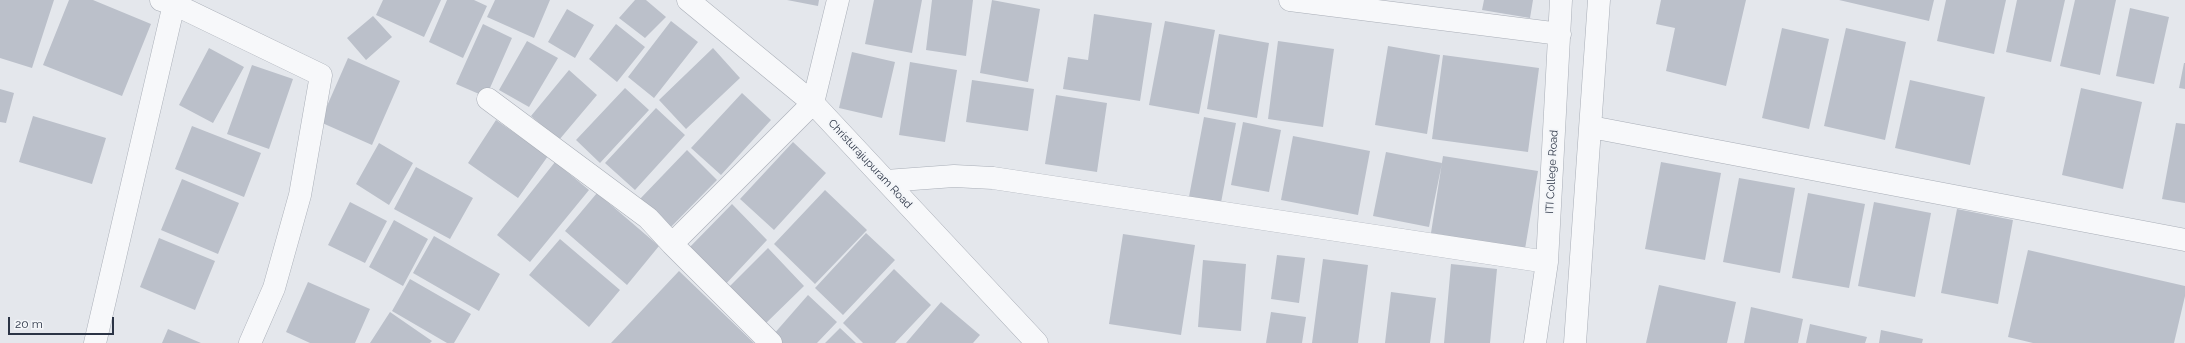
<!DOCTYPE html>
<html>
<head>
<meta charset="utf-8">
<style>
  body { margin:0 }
  #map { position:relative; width:2185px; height:343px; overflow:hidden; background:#e4e7ec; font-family:Raleway,sans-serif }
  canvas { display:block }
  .scale { position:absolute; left:8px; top:317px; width:106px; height:18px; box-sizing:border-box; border:2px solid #2b3445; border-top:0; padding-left:5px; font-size:12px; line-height:14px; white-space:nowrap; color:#2b3445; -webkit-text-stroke:3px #f4f6f9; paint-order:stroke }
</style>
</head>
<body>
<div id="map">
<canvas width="2185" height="343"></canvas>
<div class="scale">20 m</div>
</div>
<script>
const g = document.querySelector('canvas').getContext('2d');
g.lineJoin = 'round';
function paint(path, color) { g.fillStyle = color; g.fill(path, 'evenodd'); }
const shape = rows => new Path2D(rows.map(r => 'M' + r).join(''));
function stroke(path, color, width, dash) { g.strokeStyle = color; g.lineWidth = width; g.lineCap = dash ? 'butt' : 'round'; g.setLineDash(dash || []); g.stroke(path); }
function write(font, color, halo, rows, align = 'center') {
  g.font = font + ' Raleway,sans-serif'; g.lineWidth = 4; g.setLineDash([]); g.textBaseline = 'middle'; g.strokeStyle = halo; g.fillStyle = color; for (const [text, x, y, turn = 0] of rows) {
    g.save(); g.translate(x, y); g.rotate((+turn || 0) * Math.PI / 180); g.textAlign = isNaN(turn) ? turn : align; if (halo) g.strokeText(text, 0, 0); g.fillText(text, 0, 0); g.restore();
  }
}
paint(shape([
  [0,0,54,0,32,68,0,58],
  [69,0,93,0,151,24,122,96,43,65],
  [383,0,441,0,424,37,376,15],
  [447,0,474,0,487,6,463,58,429,42],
  [495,0,550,0,534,38,487,17],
  [635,0,646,0,666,17,645,38,619,18],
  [787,0,819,0,818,6],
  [874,0,922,0,912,53,865,44],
  [932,0,973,0,966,56,926,50],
  [992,0,1040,9,1028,82,980,73],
  [1484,0,1533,0,1530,18,1482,10],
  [1661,0,1746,0,1726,86,1666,71,1675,28,1656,24],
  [1839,0,1934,0,1929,21],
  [1946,0,2006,0,1994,54,1937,41],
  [2017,0,2065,0,2051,62,2006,52],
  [2075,0,2116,0,2100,75,2060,66],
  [2130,8,2169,17,2154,84,2116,76],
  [567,9,594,25,575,58,548,42],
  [1094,14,1152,23,1140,101,1063,89,1068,57,1088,60],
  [373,16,392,37,366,60,347,38],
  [671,21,698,42,654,98,628,77],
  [1165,21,1215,30,1199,114,1149,105],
  [483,24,512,38,486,97,456,84],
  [616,24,645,47,617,82,589,59],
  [1782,28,1829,39,1809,129,1762,118],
  [1846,28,1906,42,1885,140,1824,126],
  [1219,34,1269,43,1257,118,1207,109],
  [527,41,558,58,529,107,499,90],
  [1278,41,1334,49,1323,127,1268,119],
  [1388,46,1440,55,1427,134,1375,125],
  [209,48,244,67,213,123,179,105],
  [713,48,740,78,686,129,659,100],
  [852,52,895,62,882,118,839,108],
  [1443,55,1539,68,1528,152,1432,139],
  [348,58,400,81,372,145,320,122],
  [910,62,957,70,945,142,899,135],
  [2184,63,2185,63,2185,89,2179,88],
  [252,65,293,79,269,149,227,134],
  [569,70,597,95,559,140,531,116],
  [972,80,1034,89,1028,131,966,122],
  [1910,80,1985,97,1970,165,1895,148],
  [625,88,649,110,600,163,576,140],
  [2081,88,2142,102,2123,189,2062,175],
  [0,89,14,93,6,123,0,122],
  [742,93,771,120,721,175,691,148],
  [1056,95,1107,103,1097,172,1045,164],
  [656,108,685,135,635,190,605,163],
  [33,116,106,138,92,184,19,162],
  [1204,117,1236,123,1220,208,1188,202],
  [496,120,548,156,518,198,468,163],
  [1243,122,1281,130,1269,192,1231,185],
  [2176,123,2185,124,2185,203,2162,199],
  [192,126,261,153,244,197,175,169],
  [1293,136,1370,151,1358,215,1281,200],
  [793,142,826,173,774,230,740,199],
  [379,143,413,163,389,205,356,184],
  [687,150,717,180,669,229,639,200],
  [1386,152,1442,163,1429,227,1373,216],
  [1443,156,1538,171,1525,249,1431,233],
  [555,162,589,190,530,262,497,235],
  [1661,162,1721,173,1705,260,1645,249],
  [416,167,473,198,450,239,394,209],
  [1739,178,1795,188,1780,273,1723,262],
  [182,179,239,203,218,254,161,230],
  [825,190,867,230,815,284,774,244],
  [597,193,659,246,627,285,565,231],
  [1808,193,1865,204,1849,288,1792,278],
  [350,202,387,221,365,263,328,245],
  [1874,202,1931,213,1915,297,1858,286],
  [732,204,767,240,723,287,686,251],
  [1957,209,2013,220,1998,304,1941,293],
  [394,220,428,239,403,286,369,267],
  [866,233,895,260,843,315,815,288],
  [1123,234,1195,245,1181,335,1109,324],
  [434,236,500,274,479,311,413,273],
  [159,238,215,261,195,310,140,287],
  [560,239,620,290,589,327,529,275],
  [768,248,804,286,763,326,727,289],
  [2028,250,2185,286,2185,296,2174,343,2033,343,2008,337],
  [1277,255,1305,258,1299,303,1271,299],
  [1323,259,1368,265,1358,343,1312,343],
  [1203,260,1246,264,1241,331,1198,327],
  [1451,264,1497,269,1490,343,1444,343],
  [894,269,931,305,895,343,863,343,843,323],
  [679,271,754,343,611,343],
  [410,279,471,314,454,343,447,343,392,311],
  [308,282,370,309,355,343,310,343,286,332],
  [1659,285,1736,302,1727,343,1646,343],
  [1391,292,1436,298,1430,343,1385,343],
  [808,295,837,322,817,343,782,343,773,335],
  [941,302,980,335,973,343,906,343],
  [1751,307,1803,319,1798,343,1744,343],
  [390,312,432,341,430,343,370,343],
  [1271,312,1306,317,1302,343,1266,343],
  [1810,324,1867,337,1865,343,1806,343],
  [840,328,856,343,825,343],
  [168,329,201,343,162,343],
  [1881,330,1923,339,1922,343,1879,343]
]), '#bbc0ca');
const minor = shape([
  [161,0,174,4,321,75,300,195,274,288,250,343],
  [688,0,813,103,1037,343],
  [1290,0,1560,34],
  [488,99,648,218,672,244,771,343],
  [1591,127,2185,240],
  [886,181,954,176,993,178,1547,262],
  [672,244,813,103,838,0],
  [95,343,174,4],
  [1535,343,1547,262,1561,0],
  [1575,343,1599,0]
]);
stroke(minor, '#a9aeb7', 23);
stroke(minor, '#f7f8fa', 22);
write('11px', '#2b3445', '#f4f6f9', [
  ["Christurajupuram Road",870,164,47],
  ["ITI College Road",1552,172,-87]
]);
</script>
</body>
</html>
